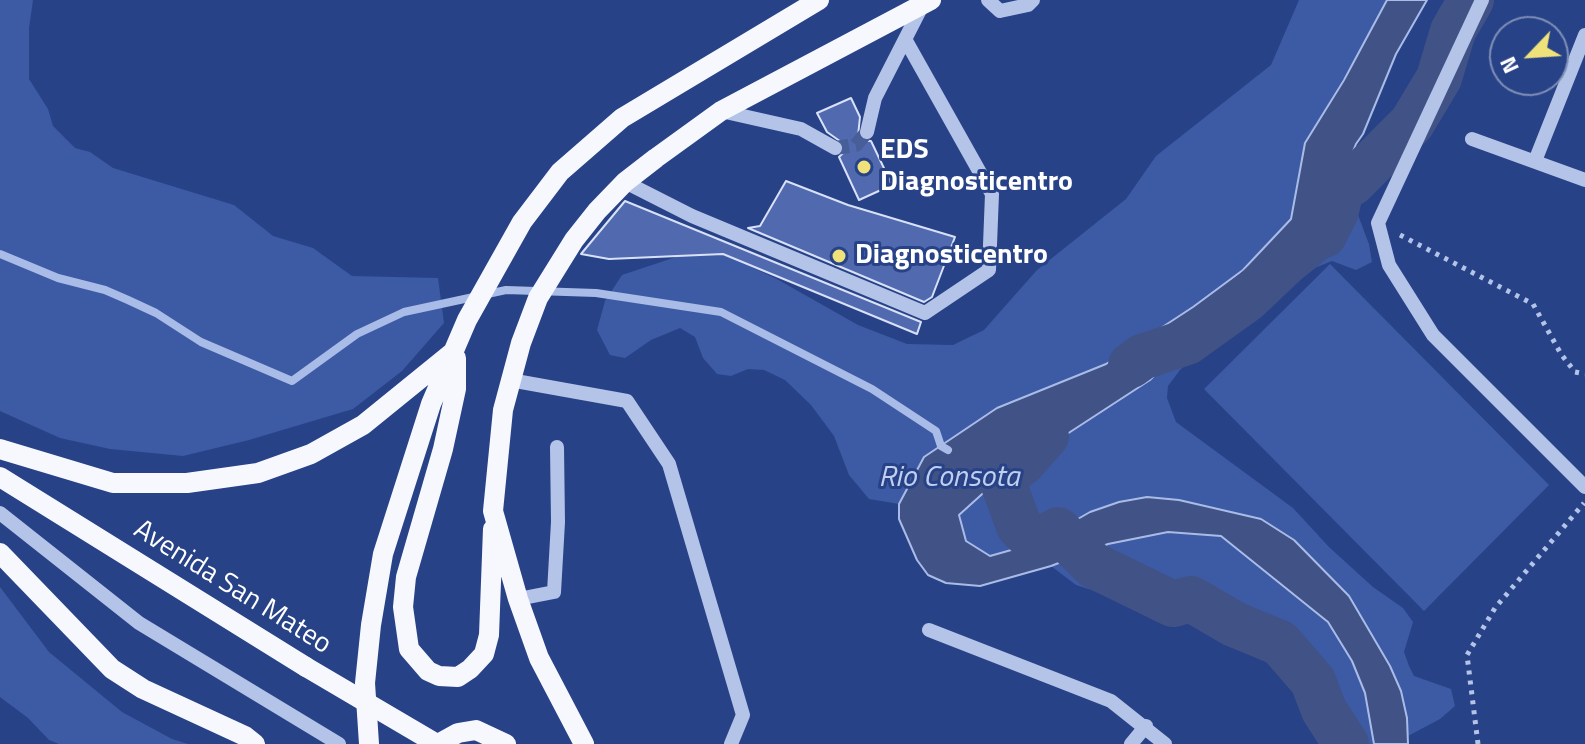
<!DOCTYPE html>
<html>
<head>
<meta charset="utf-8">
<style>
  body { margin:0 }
  #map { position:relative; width:1585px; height:744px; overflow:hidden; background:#284287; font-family:"Titillium Web",sans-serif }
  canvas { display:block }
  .north { position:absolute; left:1489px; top:16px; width:80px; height:80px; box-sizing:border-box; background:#284287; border:2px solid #7e8eb7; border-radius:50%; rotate:245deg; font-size:22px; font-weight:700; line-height:32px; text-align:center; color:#fff }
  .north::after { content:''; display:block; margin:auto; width:28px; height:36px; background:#f0e27b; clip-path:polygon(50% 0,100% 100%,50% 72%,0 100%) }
</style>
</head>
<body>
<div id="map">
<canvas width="1585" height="744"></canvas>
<div class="north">N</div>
</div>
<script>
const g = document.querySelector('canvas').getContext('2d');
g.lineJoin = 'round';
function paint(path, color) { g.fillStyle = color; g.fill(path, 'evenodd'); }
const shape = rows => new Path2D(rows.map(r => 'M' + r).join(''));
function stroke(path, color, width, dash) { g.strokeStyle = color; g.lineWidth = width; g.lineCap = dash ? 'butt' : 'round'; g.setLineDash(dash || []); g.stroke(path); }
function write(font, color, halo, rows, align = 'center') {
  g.font = font + ' "Titillium Web",sans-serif'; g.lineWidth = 6; g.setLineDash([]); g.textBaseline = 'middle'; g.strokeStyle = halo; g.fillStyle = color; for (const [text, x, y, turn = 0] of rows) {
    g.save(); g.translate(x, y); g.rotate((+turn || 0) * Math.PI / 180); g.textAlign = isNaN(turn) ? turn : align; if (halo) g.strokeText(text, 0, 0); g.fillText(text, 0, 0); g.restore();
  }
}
paint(shape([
  [0,0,33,0,29,28,29,79,48,109,53,126,75,148,90,152,113,168,234,205,273,236,313,248,352,276,438,278,444,323,402,371,353,409,249,440,183,456,110,449,60,438,0,411],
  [1299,0,1390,0,1305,143,1291,219,1243,270,1193,307,1106,364,997,408,924,457,899,504,869,499,849,475,834,436,811,405,785,380,764,370,748,369,731,376,717,374,703,358,695,337,680,328,651,340,625,358,610,355,597,330,605,301,622,275,679,256,723,254,775,278,858,325,907,344,953,345,984,330,1037,270,1126,199,1156,156,1271,65],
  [1356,178,1366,186,1358,215,1369,244,1372,262,1356,270,1332,261,1292,277,1180,370,1168,386,1167,398,1176,422,1293,508,1329,547,1373,587,1403,608,1413,622,1404,652,1409,666,1414,676,1451,689,1455,706,1440,719,1408,736,1401,691,1390,666,1349,596,1261,519,1179,500,1147,497,1119,502,1090,512,1036,543,990,556,966,541,959,514,1001,477,1150,380,1187,342,1247,298,1317,237,1336,211,1342,179],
  [1330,264,1549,485,1424,611,1204,389],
  [1168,532,1221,536,1328,622,1352,661,1366,693,1374,744,1342,744,1341,736,1324,710,1333,684,1319,658,1300,638,1271,618,1214,599,1191,599,1173,604,1129,602,1076,585,1051,566,1108,544],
  [0,587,49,652,122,712,172,739,188,744,59,744,49,740,28,718,0,697]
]), '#3d5aa4');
const water = shape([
  [1387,0,1427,0,1396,54,1363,134,1356,144,1342,179,1336,211,1317,237,1247,298,1187,342,1150,380,1001,477,959,515,966,541,990,556,1036,543,1090,512,1119,502,1147,497,1179,500,1261,519,1294,540,1349,596,1390,666,1401,691,1407,718,1408,744,1374,744,1365,693,1352,661,1328,622,1221,536,1168,532,1108,544,1051,566,980,586,946,583,928,575,917,560,899,519,899,504,924,457,997,408,1106,364,1193,307,1243,270,1291,219,1305,143,1344,80,1387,0]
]);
paint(water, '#415386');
stroke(water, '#a9bce8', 2);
stroke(shape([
  [0,254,58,278,105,290,128,300,156,313,201,342,292,381,357,334,404,312,506,290,596,293,721,312,872,389,936,431,941,446,948,450]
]), '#a9bce8', 8);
stroke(shape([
  [1131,365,1142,357,1187,342,1247,299,1286,262,1317,237,1324,235,1336,211,1342,179,1352,183,1412,123,1439,78,1453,31,1471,0],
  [1046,436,1022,463,1001,477,1019,526,1036,543,1058,530,1093,565,1173,604,1191,599,1234,624,1280,643,1313,681,1324,710,1346,744]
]), '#415386', 46);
const building = shape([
  [851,98,860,117,858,136,864,141,871,141,892,185,859,200,839,157,844,152,844,144,827,132,817,113,851,98],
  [786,181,848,205,955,237,932,297,924,302,748,228,760,226,786,181],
  [625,201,921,322,917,334,723,254,609,259,581,254,625,201]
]);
paint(building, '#516aaf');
stroke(building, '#d8e1f7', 2);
stroke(shape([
  [835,148,856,145,867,132]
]), '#485e99', 14, [14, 7]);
stroke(shape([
  [1400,235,1533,304,1561,354,1575,372,1585,374],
  [1478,744,1467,655,1495,608,1584,503]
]), '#b4c3e8', 5, [4, 6]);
stroke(shape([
  [988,0,1000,11,1028,5,1033,0],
  [1482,0,1378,223,1389,265,1433,335,1585,487],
  [721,111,801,129,835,148],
  [867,132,875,98,922,6],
  [1472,139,1585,180],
  [1535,161,1585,35],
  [625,182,692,216,925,313,989,270,992,194,905,39],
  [510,380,627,401,669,464,743,715,731,744],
  [0,513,139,623,339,744],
  [518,599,554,592,558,522,557,447],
  [929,630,1111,701,1165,744],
  [1131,744,1146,726]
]), '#b4c3e8', 14);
stroke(shape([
  [456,358,456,389,443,449,406,577,403,607,409,649,428,671,439,676,458,677,470,669,484,654,489,635,493,529],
  [0,449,113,483,187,483,258,473,311,454,363,425,453,352],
  [0,477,306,667],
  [0,553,112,669,143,689,245,736,255,744],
  [369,744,365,683,371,625,383,554,431,404,467,320,522,222,560,172,622,118,819,0],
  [438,744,458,733,476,730,506,744],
  [584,744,539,658,518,599,493,511,503,410,521,343,538,298,574,240,597,211,625,182,656,158,721,111,931,0]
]), '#f7f8fe', 20);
stroke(shape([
  [306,667,437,744]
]), '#f7f8fe', 20);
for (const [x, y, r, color] of [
  [864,167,8,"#f0e27b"],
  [839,256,8,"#f0e27b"]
]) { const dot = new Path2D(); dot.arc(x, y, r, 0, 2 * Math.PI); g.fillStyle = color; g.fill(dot); stroke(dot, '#284287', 3); }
write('bold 28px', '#fff', '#284287', [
  ["EDS",880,151],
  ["Diagnosticentro",880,183],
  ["Diagnosticentro",855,256]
], 'left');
write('28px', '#fff', '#284287', [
  ["Avenida San Mateo",232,588,32]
]);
write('italic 30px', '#c0ceef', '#284287', [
  ["Rio Consota",949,479]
]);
</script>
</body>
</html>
